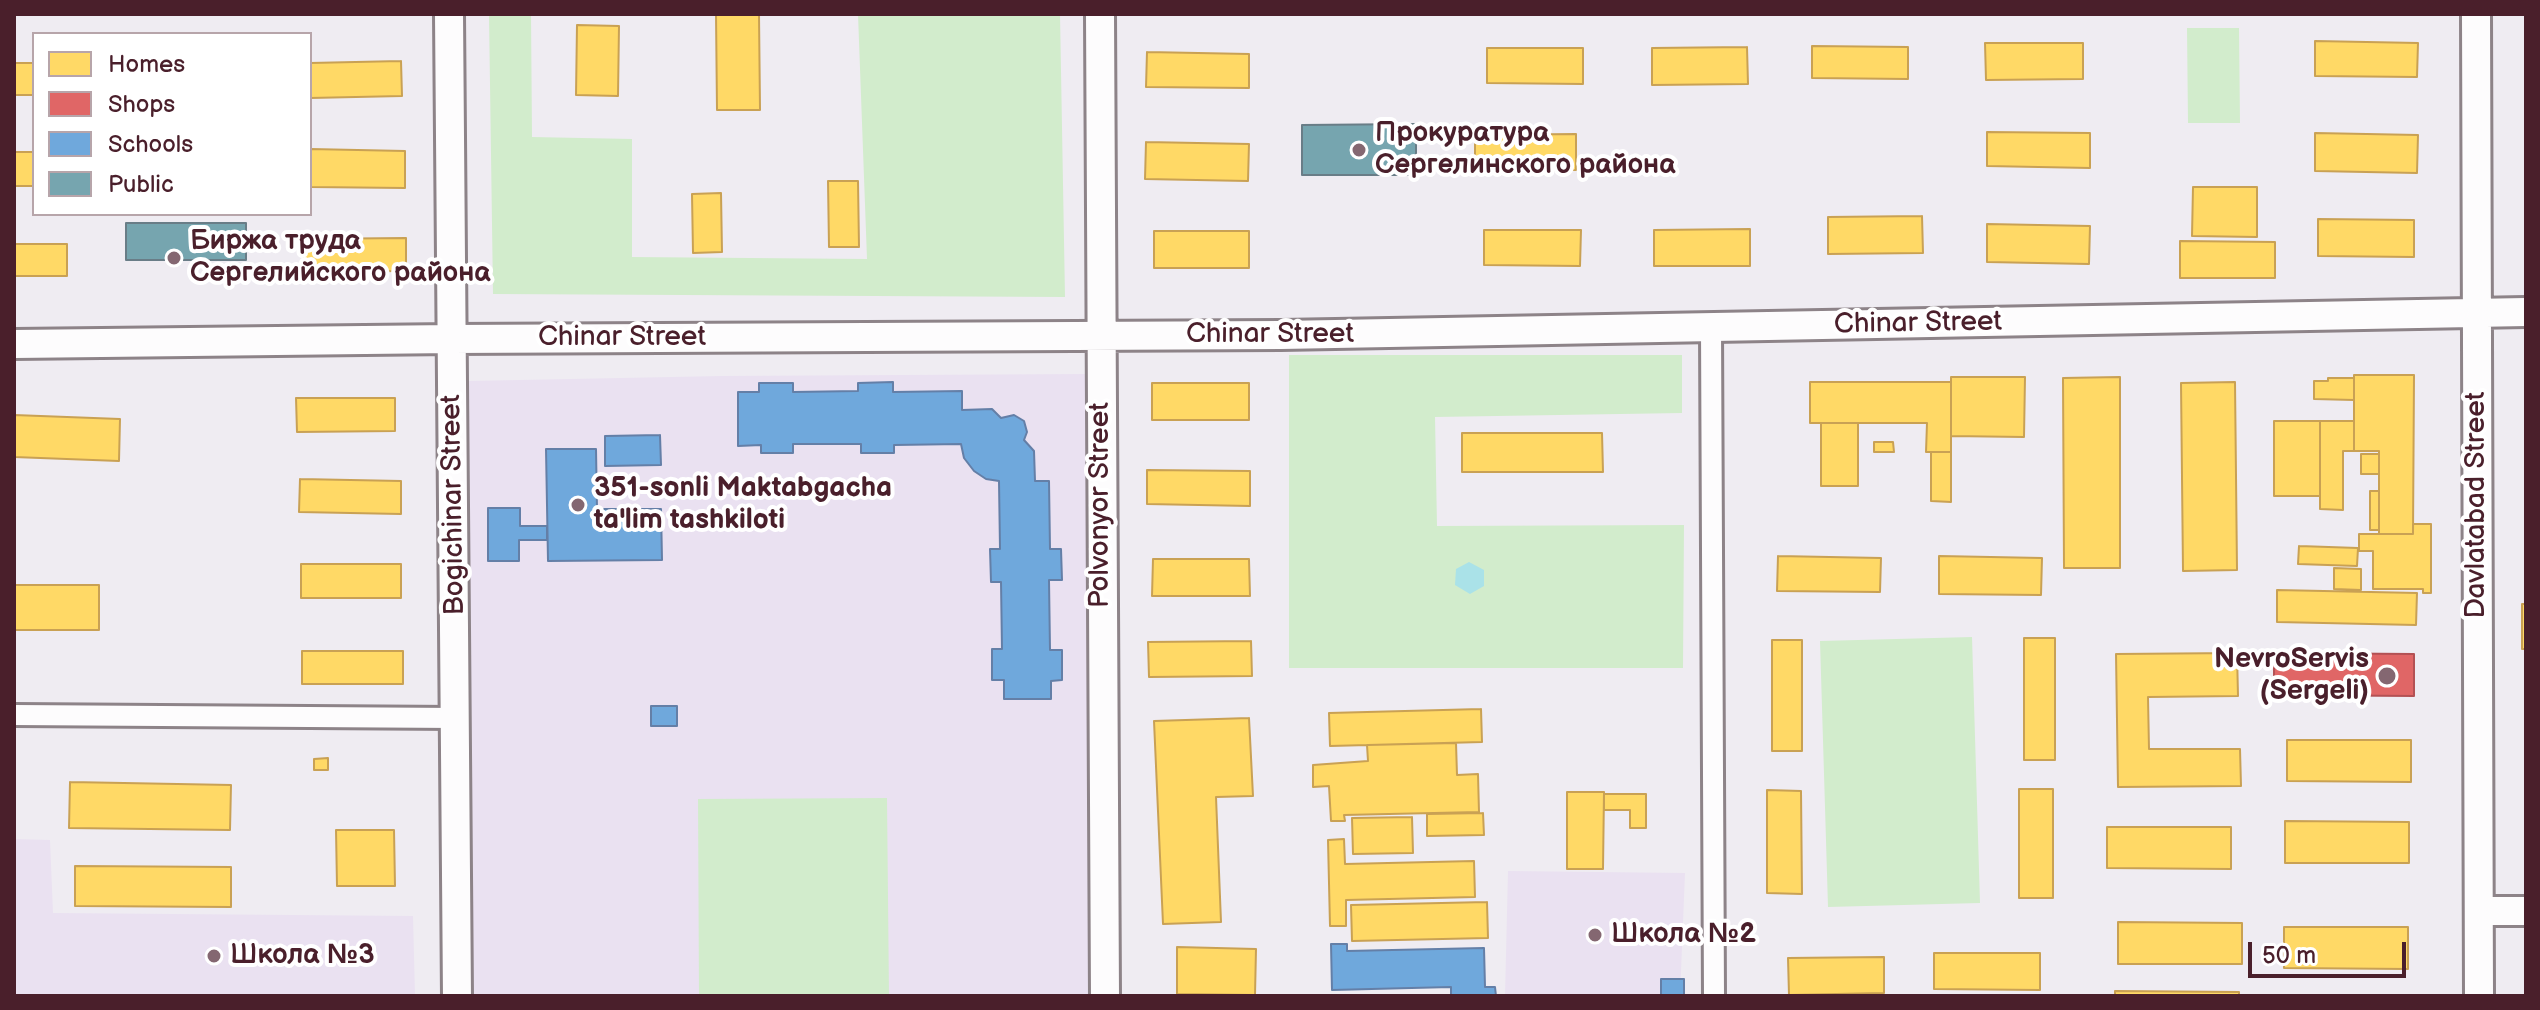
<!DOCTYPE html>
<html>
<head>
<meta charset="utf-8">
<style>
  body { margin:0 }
  #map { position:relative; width:2540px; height:1010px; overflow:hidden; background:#efecf2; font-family:"Balsamiq Sans",sans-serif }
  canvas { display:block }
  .frame { position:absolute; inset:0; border:16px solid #4a1f2b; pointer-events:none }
  .legend { position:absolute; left:32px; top:32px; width:280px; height:184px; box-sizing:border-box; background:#fff; border:2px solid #b7a5aa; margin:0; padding:10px 14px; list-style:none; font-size:24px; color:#4a1f2b }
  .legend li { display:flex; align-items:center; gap:16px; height:40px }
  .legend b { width:40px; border:2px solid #b7a5aa }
  .scale { position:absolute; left:2248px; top:942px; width:158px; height:36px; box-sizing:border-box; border:4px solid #4a1f2b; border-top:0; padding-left:10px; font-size:24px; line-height:28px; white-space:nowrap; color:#4a1f2b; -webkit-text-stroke:6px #fff; paint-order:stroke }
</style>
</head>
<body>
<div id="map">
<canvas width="2540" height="1010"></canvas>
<div class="frame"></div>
<ul class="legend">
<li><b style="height:22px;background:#ffd966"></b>Homes</li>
<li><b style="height:22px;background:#e06666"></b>Shops</li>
<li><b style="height:22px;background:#6fa8dc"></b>Schools</li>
<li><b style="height:22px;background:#76a5af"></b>Public</li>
</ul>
<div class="scale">50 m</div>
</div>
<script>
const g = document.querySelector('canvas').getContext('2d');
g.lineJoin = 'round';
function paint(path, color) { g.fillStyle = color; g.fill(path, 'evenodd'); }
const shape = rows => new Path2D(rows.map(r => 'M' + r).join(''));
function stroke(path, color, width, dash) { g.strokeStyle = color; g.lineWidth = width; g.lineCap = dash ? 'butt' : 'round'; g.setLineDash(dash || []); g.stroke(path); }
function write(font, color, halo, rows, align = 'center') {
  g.font = font + ' "Balsamiq Sans",sans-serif'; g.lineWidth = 8; g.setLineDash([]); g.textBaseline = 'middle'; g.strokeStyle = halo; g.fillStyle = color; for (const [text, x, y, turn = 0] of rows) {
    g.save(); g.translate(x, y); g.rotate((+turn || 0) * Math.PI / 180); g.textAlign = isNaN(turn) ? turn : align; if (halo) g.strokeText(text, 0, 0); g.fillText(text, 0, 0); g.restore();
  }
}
paint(shape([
  [1085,374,1091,996,470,996,469,381,722,376],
  [14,839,50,840,53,913,413,916,415,996,14,996],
  [1508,871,1685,873,1680,996,1505,996]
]), '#eae1f1');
paint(shape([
  [489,14,531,14,532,137,632,139,632,257,867,259,858,14,1060,14,1065,297,493,294],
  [2187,28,2239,28,2240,123,2188,123],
  [1289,355,1682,355,1682,413,1435,417,1437,526,1684,525,1683,668,1289,668],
  [1972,637,1980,903,1828,907,1820,641],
  [887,798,889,996,699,996,698,799]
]), '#d2eccc');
paint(shape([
  [1469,562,1484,570,1484,586,1470,594,1455,585,1456,569]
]), '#aae2e8');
const homes = shape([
  [716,14,759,14,760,110,717,110,716,14],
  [577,25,619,26,618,96,576,95,577,25],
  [2315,41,2418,43,2417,77,2315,76,2315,41],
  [1985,43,2083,43,2083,79,1986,80,1985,43],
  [1812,46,1908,47,1908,79,1812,78,1812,46],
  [1747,47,1748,84,1652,85,1652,48,1747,47],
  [1487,48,1583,48,1583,84,1487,83,1487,48],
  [1147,52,1249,54,1249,88,1146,87,1147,52],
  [401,61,402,96,310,98,310,63,401,61],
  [14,63,34,63,34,95,14,95,14,63],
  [1987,132,2090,133,2090,168,1987,166,1987,132],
  [2315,133,2418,135,2417,173,2315,171,2315,133],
  [1576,134,1576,170,1475,171,1475,135,1576,134],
  [1146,142,1249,144,1248,181,1145,179,1146,142],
  [310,149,405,151,405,188,310,187,310,149],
  [14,152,34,152,34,186,14,186,14,152],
  [828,181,858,181,859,247,829,247,828,181],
  [2193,187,2257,187,2257,237,2192,236,2193,187],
  [721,193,722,252,693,253,692,194,721,193],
  [1922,216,1923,253,1828,254,1828,217,1922,216],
  [2318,219,2414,220,2414,257,2318,256,2318,219],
  [1987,224,2090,226,2089,264,1987,262,1987,224],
  [1750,229,1750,266,1654,266,1654,230,1750,229],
  [1484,230,1581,230,1580,266,1484,265,1484,230],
  [1154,231,1249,231,1249,268,1154,268,1154,231],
  [406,238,406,271,303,272,303,239,406,238],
  [2180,241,2275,242,2275,278,2180,278,2180,241],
  [14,244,67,244,67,276,14,276,14,244],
  [2354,375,2414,375,2413,534,2379,534,2379,451,2354,451,2354,375],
  [1951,377,2025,377,2024,437,1951,436,1951,377],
  [2120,377,2120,568,2064,568,2063,378,2120,377],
  [2328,378,2354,378,2354,400,2314,399,2314,381,2328,381,2328,378],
  [1810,382,1951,382,1951,452,1926,452,1927,423,1810,423,1810,382],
  [2235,382,2237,570,2183,571,2181,383,2235,382],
  [1152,383,1249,383,1249,420,1152,420,1152,383],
  [296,398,395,398,395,431,297,432,296,398],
  [14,415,120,419,119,461,14,457,14,415],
  [2274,421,2320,421,2320,496,2274,496,2274,421],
  [2320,421,2354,421,2354,451,2343,451,2343,510,2320,509,2320,421],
  [1821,423,1858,423,1858,486,1821,486,1821,423],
  [1462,433,1602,433,1603,472,1462,472,1462,433],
  [1874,442,1893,442,1894,452,1874,452,1874,442],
  [1931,452,1951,452,1951,502,1931,501,1931,452],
  [2361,454,2379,454,2379,474,2361,474,2361,454],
  [1147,470,1250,471,1250,506,1147,504,1147,470],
  [300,479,401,481,401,514,299,512,300,479],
  [2370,491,2379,491,2379,530,2370,530,2370,491],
  [2413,524,2431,524,2431,593,2423,593,2423,589,2373,589,2373,551,2359,551,2359,534,2413,534,2413,524],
  [2299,546,2358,548,2357,566,2298,564,2299,546],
  [1778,556,1881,558,1880,592,1777,591,1778,556],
  [1939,556,2042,558,2041,595,1939,594,1939,556],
  [1153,559,1249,559,1250,596,1152,596,1153,559],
  [301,564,401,564,401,598,301,598,301,564],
  [2334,568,2361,569,2361,590,2334,589,2334,568],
  [14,585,99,585,99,630,14,630,14,585],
  [2277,590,2417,593,2416,625,2277,622,2277,590],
  [2522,604,2526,604,2526,649,2522,649,2522,604],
  [2024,638,2055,638,2055,760,2024,760,2024,638],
  [1772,640,1802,640,1802,751,1772,751,1772,640],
  [1251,641,1252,676,1149,677,1148,642,1251,641],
  [302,651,403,651,403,684,302,684,302,651],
  [2237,653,2238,696,2148,697,2149,749,2240,749,2241,786,2118,787,2116,654,2237,653],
  [1481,709,1482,742,1330,746,1329,713,1481,709],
  [1249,718,1253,796,1216,797,1221,922,1163,924,1154,721,1249,718],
  [2287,740,2411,740,2411,782,2287,781,2287,740],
  [1456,743,1457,775,1478,774,1479,812,1344,815,1345,821,1331,821,1329,786,1313,787,1313,765,1368,761,1367,745,1456,743],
  [328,758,328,770,314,770,314,759,328,758],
  [70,782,231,785,230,830,69,828,70,782],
  [2019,789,2053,789,2053,898,2019,898,2019,789],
  [1767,790,1801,791,1802,894,1767,893,1767,790],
  [1567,792,1604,792,1603,869,1567,869,1567,792],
  [1604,794,1646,794,1646,828,1630,828,1630,810,1604,810,1604,794],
  [1483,813,1484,835,1427,836,1427,814,1483,813],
  [1412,817,1413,853,1353,854,1352,818,1412,817],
  [2285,821,2409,822,2409,863,2285,863,2285,821],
  [2107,827,2231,827,2231,869,2107,868,2107,827],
  [336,830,394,830,395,886,337,886,336,830],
  [1344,839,1345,864,1474,861,1475,897,1346,900,1346,926,1330,926,1328,840,1344,839],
  [75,866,231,867,231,907,75,906,75,866],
  [1487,902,1488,938,1352,941,1351,905,1487,902],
  [2118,922,2242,923,2242,964,2118,964,2118,922],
  [2284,927,2408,927,2408,969,2284,968,2284,927],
  [1177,947,1256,949,1255,995,1177,994,1177,947],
  [1934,953,2040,953,2040,990,1934,989,1934,953],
  [1884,957,1884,993,1789,995,1788,958,1884,957],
  [2115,991,2239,992,2239,996,2115,996,2115,991]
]);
paint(homes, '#ffd966');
stroke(homes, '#c9a154', 2);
const shops = shape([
  [2274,653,2414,654,2414,696,2274,695,2274,653]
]);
paint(shops, '#e06666');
stroke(shops, '#b35154', 2);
const schools = shape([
  [893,382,893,392,962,391,962,410,992,409,1001,418,1014,415,1024,421,1027,432,1024,440,1034,451,1035,481,1049,481,1050,549,1061,549,1062,580,1049,580,1050,650,1062,650,1062,680,1051,681,1051,699,1004,699,1004,680,992,680,992,649,1002,649,1001,582,991,582,990,549,1000,549,999,481,986,479,974,471,964,458,961,444,894,445,894,453,861,453,861,444,793,444,793,453,761,453,761,445,738,446,738,392,759,392,759,383,793,383,793,392,858,391,858,383,893,382],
  [660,435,661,465,605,466,605,436,660,435],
  [546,449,596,449,597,509,661,509,662,560,548,561,546,449],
  [488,508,520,508,520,526,547,526,547,540,519,540,519,561,488,561,488,508],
  [651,706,677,706,677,726,651,726,651,706],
  [1331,944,1347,944,1347,951,1484,948,1485,987,1495,987,1496,996,1451,996,1451,987,1332,990,1331,944],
  [1661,979,1684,979,1684,996,1661,996,1661,979]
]);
paint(schools, '#6fa8dc');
stroke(schools, '#647fa7', 2);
const public = shape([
  [1416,124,1416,175,1302,175,1302,125,1416,124],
  [126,223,246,223,246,260,126,260,126,223]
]);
paint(public, '#76a5af');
stroke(public, '#697d87', 2);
const street = shape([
  [1711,328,1714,996],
  [14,715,456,718]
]);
const secondary = shape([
  [449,14,457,996],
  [1100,14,1105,996],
  [2476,14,2479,996],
  [14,344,452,339,1281,335,2526,312],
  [2479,911,2526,911]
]);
stroke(street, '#8d8388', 26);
stroke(secondary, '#8d8388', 34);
stroke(street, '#fdfcfd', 20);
stroke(secondary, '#fdfcfd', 28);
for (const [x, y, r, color] of [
  [1359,150,8,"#846771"],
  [174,258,8,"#846771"],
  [578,505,8,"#846771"],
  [2387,676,10,"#846771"],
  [1595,935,8,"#846771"],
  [214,956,8,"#846771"]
]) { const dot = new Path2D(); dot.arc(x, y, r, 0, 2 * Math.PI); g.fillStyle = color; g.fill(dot); stroke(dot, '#fff', 3); }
write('bold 28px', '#4a1f2b', '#fff', [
  ["Прокуратура",1375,134],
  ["Сергелинского района",1375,166],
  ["Биржа труда",190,242],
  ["Сергелийского района",190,274],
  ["351-sonli Maktabgacha",594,489],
  ["ta'lim tashkiloti",594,521],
  ["NevroServis",2369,660,"right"],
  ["(Sergeli)",2369,692,"right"],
  ["Школа №2",1611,935],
  ["Школа №3",230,956]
], 'left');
write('28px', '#4a1f2b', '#fff', [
  ["Chinar Street",1918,324,-1],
  ["Chinar Street",1270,335],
  ["Chinar Street",622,338],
  ["Bogichinar Street",454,505,-91],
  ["Polvonyor Street",1101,505,-90],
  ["Davlatabad Street",2477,505,-90]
]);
</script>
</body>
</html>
